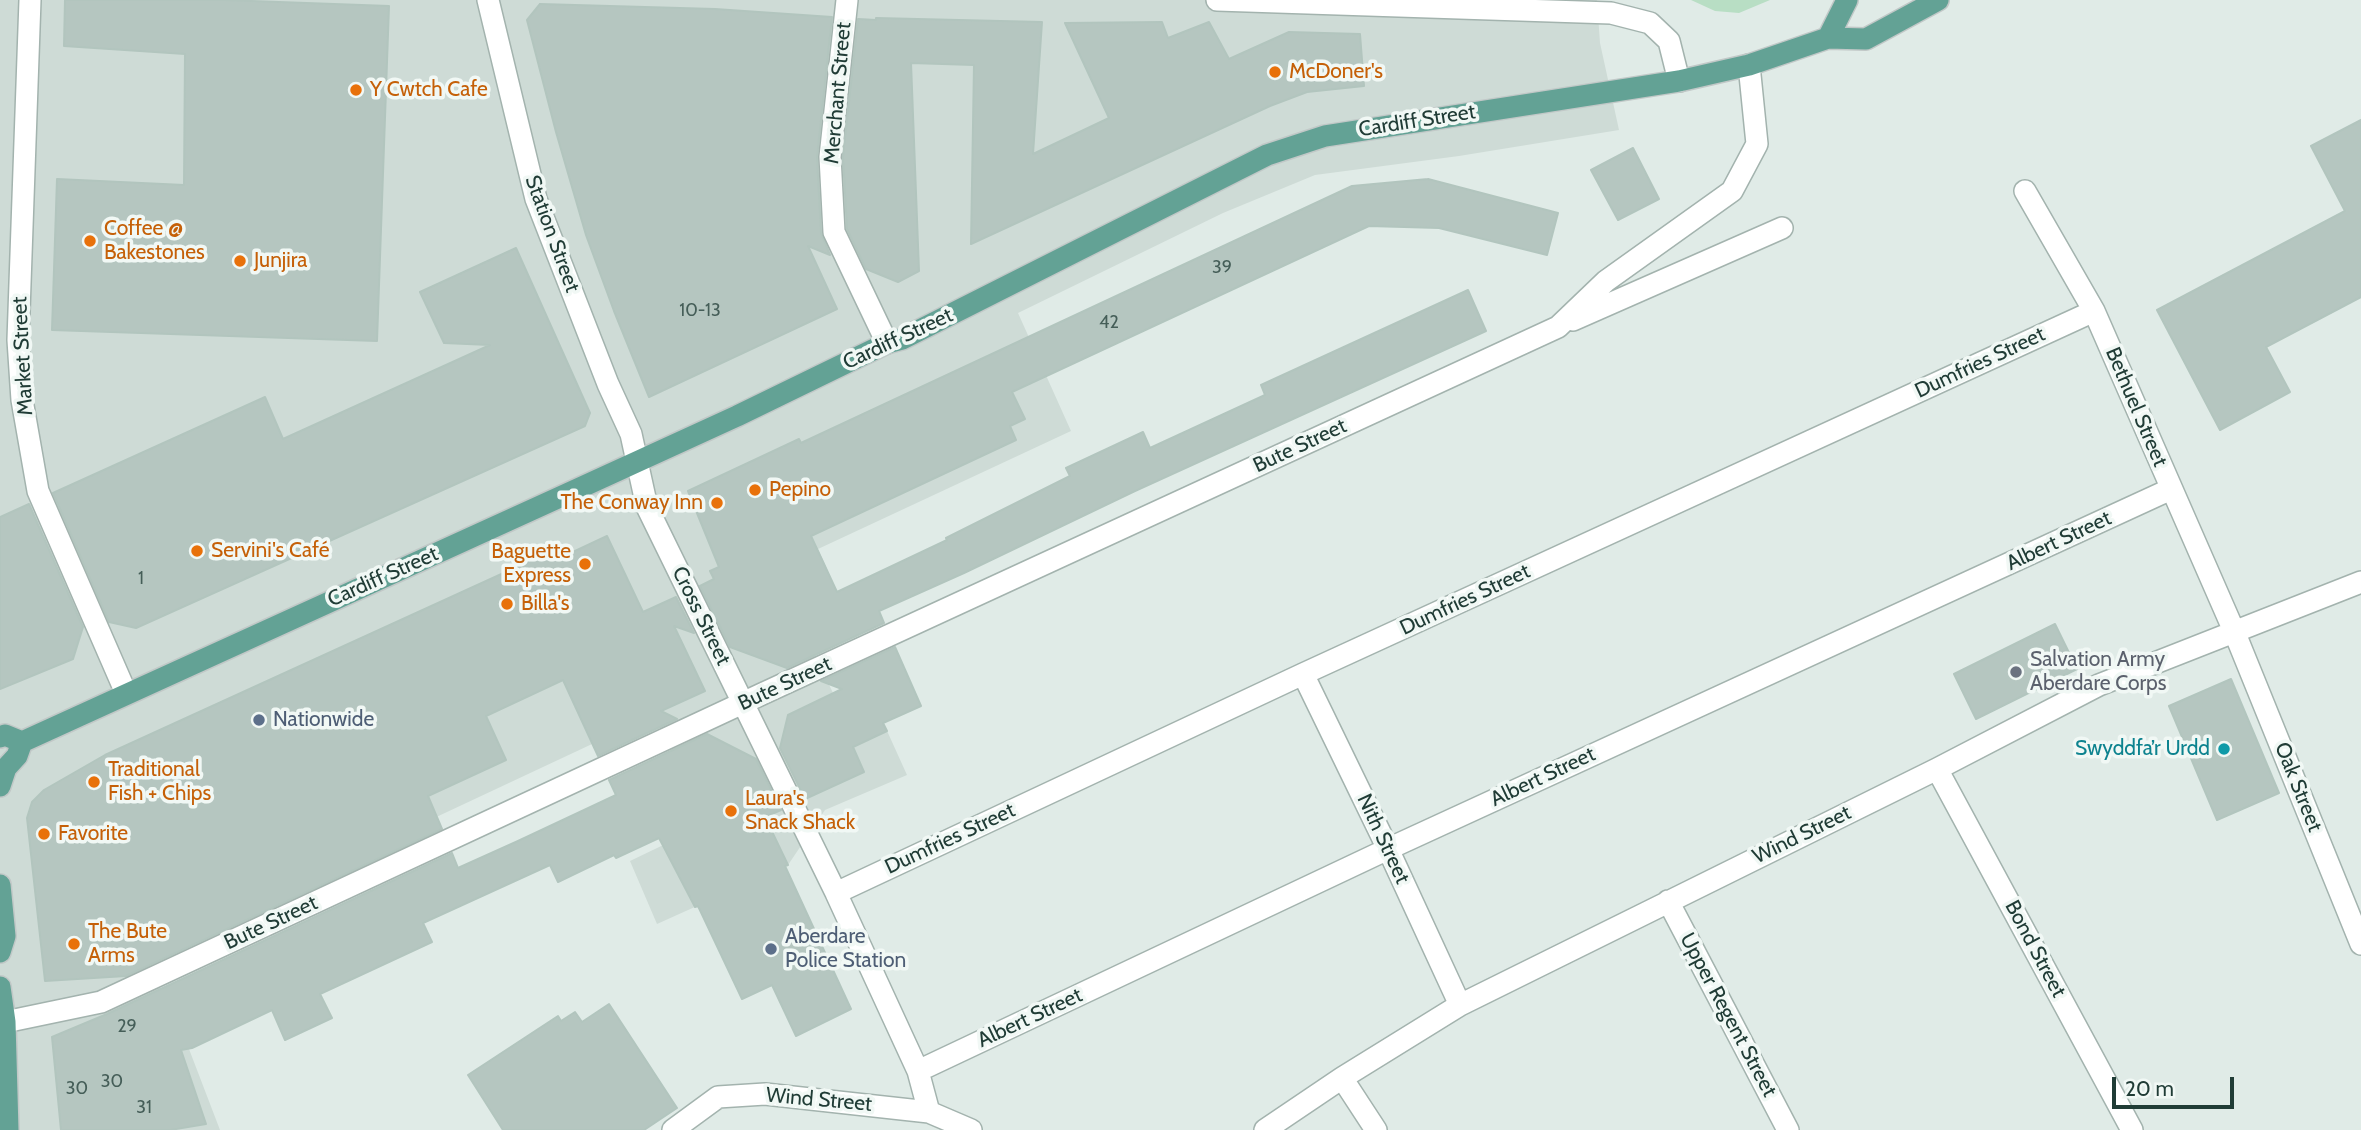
<!DOCTYPE html>
<html>
<head>
<meta charset="utf-8">
<style>
  body { margin:0 }
  #map { position:relative; width:2361px; height:1130px; overflow:hidden; background:#e0ebe7; font-family:Cabin,sans-serif }
  canvas { display:block }
  .scale { position:absolute; left:2112px; top:1077px; width:122px; height:32px; box-sizing:border-box; border:4px solid #203c36; border-top:0; padding-left:9px; font-size:21px; line-height:24px; white-space:nowrap; color:#203c36; -webkit-text-stroke:5px #f1f8f5; paint-order:stroke }
</style>
</head>
<body>
<div id="map">
<canvas width="2361" height="1130"></canvas>
<div class="scale">20 m</div>
</div>
<script>
const g = document.querySelector('canvas').getContext('2d');
g.lineJoin = 'round';
function paint(path, color) { g.fillStyle = color; g.fill(path, 'evenodd'); }
const shape = rows => new Path2D(rows.map(r => 'M' + r).join(''));
function stroke(path, color, width, dash) { g.strokeStyle = color; g.lineWidth = width; g.lineCap = dash ? 'butt' : 'round'; g.setLineDash(dash || []); g.stroke(path); }
function write(font, color, halo, rows, align = 'center') {
  g.font = font + ' Cabin,sans-serif'; g.lineWidth = 7; g.setLineDash([]); g.textBaseline = 'middle'; g.strokeStyle = halo; g.fillStyle = color; for (const [text, x, y, turn = 0] of rows) {
    g.save(); g.translate(x, y); g.rotate((+turn || 0) * Math.PI / 180); g.textAlign = isNaN(turn) ? turn : align; if (halo) g.strokeText(text, 0, 0); g.fillText(text, 0, 0); g.restore();
  }
}
paint(shape([
  [0,0,1597,0,1600,43,1619,130,1459,156,1315,175,1223,213,1018,313,1071,431,818,549,828,571,810,580,794,611,833,693,864,680,907,775,825,810,788,865,657,924,630,861,707,824,654,715,144,954,189,1049,220,1130,0,1130]
]), '#cedbd6');
paint(shape([
  [1691,0,1770,0,1739,13,1715,11]
]), '#b8dec4');
const building = shape([
  [65,0,224,0,389,6,377,341,52,330,57,179,184,185,185,54,64,46,65,0],
  [540,4,715,9,832,17,817,157,821,233,830,255,808,246,837,309,649,397,614,311,586,235,556,132,527,20,540,4],
  [876,18,1042,22,1033,154,1109,118,1065,23,1162,22,1168,38,1209,22,1229,59,1289,32,1360,34,1364,86,1307,92,1270,106,971,244,974,65,911,63,919,271,898,282,866,269,847,229,843,157,858,19,876,20,876,18],
  [2361,120,2361,297,2266,347,2290,392,2220,430,2157,310,2345,211,2311,146,2361,120],
  [1633,148,1659,199,1618,220,1591,170,1633,148],
  [1428,179,1558,213,1547,255,1439,228,1369,226,1012,392,1025,419,1010,426,1016,440,811,536,837,592,947,540,946,538,1070,476,1066,468,1143,432,1150,448,1265,395,1261,385,1468,290,1486,331,1135,491,964,573,879,611,884,623,787,668,730,647,700,586,714,579,710,571,719,567,688,491,799,439,801,443,1352,186,1428,179],
  [516,248,590,413,585,426,136,628,109,622,53,493,265,397,283,439,490,345,444,343,420,292,516,248],
  [29,504,83,627,73,659,0,689,0,517,29,504],
  [607,536,643,612,676,597,694,633,674,626,705,691,661,711,677,719,598,756,563,680,486,716,506,760,428,796,442,829,126,976,45,981,27,818,32,802,44,790,105,755,554,550,558,559,607,536],
  [2055,624,2077,669,1976,719,1954,674,2055,624],
  [895,647,921,706,883,723,887,731,853,747,864,772,805,799,780,748,788,715,842,689,821,681,895,647],
  [2231,679,2279,793,2217,820,2169,706,2231,679],
  [707,734,756,759,781,810,765,817,788,865,785,866,851,1009,796,1036,772,985,742,999,698,906,695,907,659,838,616,858,614,855,558,882,550,865,423,923,432,942,320,994,332,1018,285,1040,272,1010,192,1048,181,1050,206,1124,170,1130,61,1130,52,1037,107,1014,452,853,458,868,518,841,616,795,609,780,707,734],
  [609,1004,677,1108,644,1130,503,1130,468,1075,558,1016,561,1021,575,1012,582,1022,609,1004]
]);
paint(building, '#b5c6c0');
stroke(building, '#b2c5be', 2);
const minor = shape([
  [30,0,18,340,22,400,38,491,126,693],
  [488,0,536,199,608,384,631,434,647,507,836,893,918,1071,929,1112],
  [847,0,830,157,834,232,887,343],
  [1217,0,1611,13,1650,23,1669,41,1679,81],
  [2025,191,2094,311,2234,631,2361,944],
  [1573,320,1782,228],
  [1303,674,1388,849,1460,1005],
  [1937,769,2132,1130],
  [836,893,1303,674,2094,311],
  [1668,901,1788,1130],
  [5,1022,101,1002,762,694,1558,327,1606,281,1732,191,1757,144,1749,65],
  [918,1071,1388,849,2171,489],
  [1342,1078,1376,1130],
  [673,1130,718,1097,765,1094,929,1112,971,1130],
  [1265,1130,1342,1078,1460,1005,1937,769,2099,685,2361,582]
]);
const major = shape([
  [1828,38,1847,0],
  [0,737,5,735,22,742,560,497,737,416,887,343,902,339,1267,155,1325,136,1679,81,1749,65,1828,38,1866,39,1938,0],
  [0,786,6,768,17,756,22,742],
  [0,885,5,936,0,952],
  [0,987,5,1022,8,1130]
]);
stroke(minor, '#a3b3ae', 24);
stroke(major, '#c1c8c7', 24);
stroke(minor, '#fff', 21);
stroke(major, '#63a295', 21);
for (const [x, y, r, color] of [
  [1275,72,7,"#e8710a"],
  [356,90,7,"#e8710a"],
  [90,241,7,"#e8710a"],
  [240,261,7,"#e8710a"],
  [755,490,7,"#e8710a"],
  [717,503,7,"#e8710a"],
  [197,551,7,"#e8710a"],
  [585,564,7,"#e8710a"],
  [507,604,7,"#e8710a"],
  [2016,672,7,"#6b7280"],
  [259,720,7,"#5c6f8a"],
  [2224,749,7,"#0f9aa8"],
  [94,782,7,"#e8710a"],
  [731,811,7,"#e8710a"],
  [44,834,7,"#e8710a"],
  [74,944,7,"#e8710a"],
  [771,949,7,"#5c6f8a"]
]) { const dot = new Path2D(); dot.arc(x, y, r, 0, 2 * Math.PI); g.fillStyle = color; g.fill(dot); stroke(dot, '#f1f8f5', 2.5); }
write('18px', '#455e58', null, [
  ["39",1222,268],
  ["10-13",700,311],
  ["42",1109,323],
  ["1",141,579],
  ["29",127,1027],
  ["30",112,1082],
  ["30",77,1089],
  ["31",144,1108]
]);
write('21px', '#c56008', '#f1f8f5', [
  ["McDoner's",1289,72],
  ["Y Cwtch Cafe",370,90],
  ["Coffee @",104,229],
  ["Bakestones",104,253],
  ["Junjira",254,261],
  ["Pepino",769,490],
  ["The Conway Inn",703,503,"right"],
  ["Servini's Café",211,551],
  ["Baguette",571,552,"right"],
  ["Express",571,576,"right"],
  ["Billa's",521,604],
  ["Traditional",108,770],
  ["Fish + Chips",108,794],
  ["Laura's",745,799],
  ["Snack Shack",745,823],
  ["Favorite",58,834],
  ["The Bute",88,932],
  ["Arms",88,956]
], 'left');
write('21px', '#203c36', '#f1f8f5', [
  ["Merchant Street",838,93,-85],
  ["Cardiff Street",1417,121,-9],
  ["Station Street",552,234,70],
  ["Cardiff Street",898,339,-25],
  ["Market Street",23,356,-93],
  ["Dumfries Street",1980,363,-25],
  ["Bethuel Street",2136,407,67],
  ["Bute Street",1300,446,-25],
  ["Albert Street",2059,541,-25],
  ["Cardiff Street",383,577,-24],
  ["Dumfries Street",1465,600,-25],
  ["Cross Street",701,616,64],
  ["Bute Street",785,684,-25],
  ["Albert Street",1543,777,-25],
  ["Oak Street",2298,787,68],
  ["Wind Street",1802,835,-26],
  ["Dumfries Street",950,839,-25],
  ["Nith Street",1383,839,65],
  ["Bute Street",271,923,-25],
  ["Bond Street",2035,949,62],
  ["Upper Regent Street",1728,1015,62],
  ["Albert Street",1030,1018,-25],
  ["Wind Street",819,1100,5]
]);
write('21px', '#5b616d', '#f1f8f5', [
  ["Salvation Army",2030,660],
  ["Aberdare Corps",2030,684]
], 'left');
write('21px', '#4e5e75', '#f1f8f5', [
  ["Nationwide",273,720],
  ["Aberdare",785,937],
  ["Police Station",785,961]
], 'left');
write('21px', '#0d838f', '#f1f8f5', [
  ["Swyddfa’r Urdd",2210,749]
], 'right');
</script>
</body>
</html>
